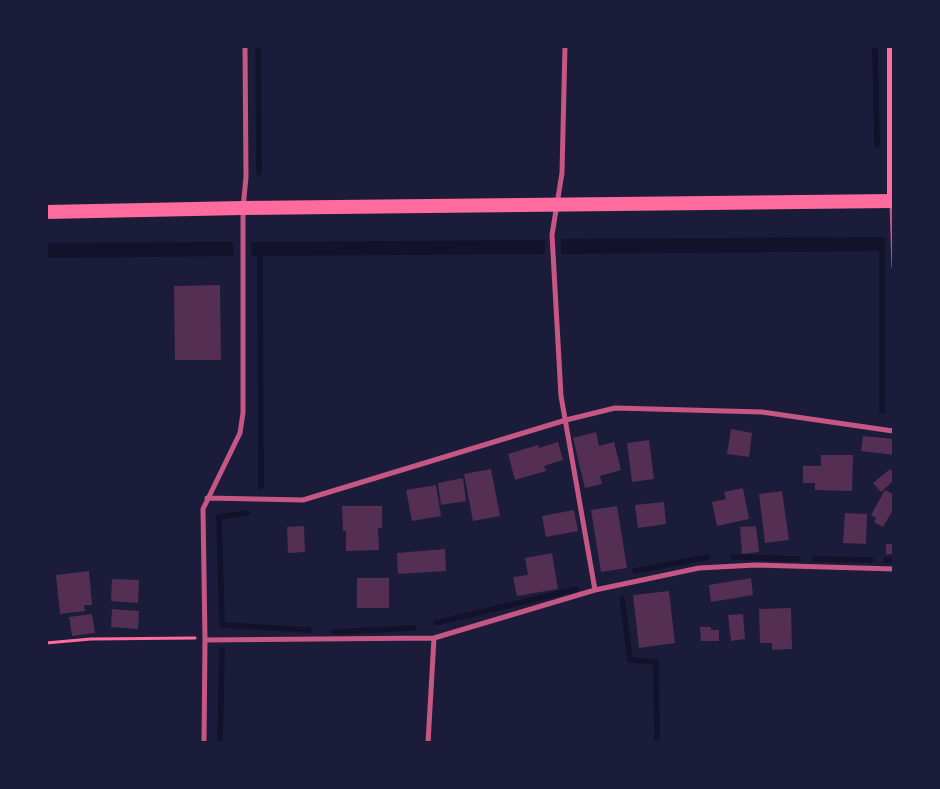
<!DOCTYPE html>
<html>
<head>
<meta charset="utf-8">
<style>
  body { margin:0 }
  #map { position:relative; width:940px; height:789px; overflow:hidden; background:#1b1b3a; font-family:"Exo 2",sans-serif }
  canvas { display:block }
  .frame { position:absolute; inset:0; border:48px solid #1b1b3a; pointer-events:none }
</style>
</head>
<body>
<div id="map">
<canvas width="940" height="789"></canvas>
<div class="frame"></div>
</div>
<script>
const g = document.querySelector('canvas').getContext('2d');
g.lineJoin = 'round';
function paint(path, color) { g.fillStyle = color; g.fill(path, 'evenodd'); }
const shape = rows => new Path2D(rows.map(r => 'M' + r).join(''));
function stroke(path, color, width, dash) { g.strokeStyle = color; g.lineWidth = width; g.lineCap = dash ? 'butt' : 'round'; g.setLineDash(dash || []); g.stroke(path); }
paint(shape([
  [885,237,885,251,561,254,561,239],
  [545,240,545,254,251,256,251,242],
  [233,242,234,256,46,258,46,243]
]), '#12122b');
stroke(shape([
  [258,46,259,173],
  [875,46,877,145],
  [882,251,882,411],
  [260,256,261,487],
  [247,513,219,517,222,625,309,630],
  [733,557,798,559],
  [815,559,871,560],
  [886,560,894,560],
  [635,571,708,557],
  [622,598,630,660,656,662,657,743],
  [436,623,576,589],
  [334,632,414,628],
  [220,743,222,650]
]), '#12122b', 5.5);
paint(shape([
  [220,285,221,360,175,360,174,286],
  [731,429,752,433,749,457,727,454],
  [596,432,599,446,614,442,621,470,600,476,602,484,585,488,573,438],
  [863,436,894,439,894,455,861,451],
  [649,440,654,479,632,482,627,443],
  [558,442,563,460,544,466,546,471,515,480,508,454,538,445,539,448],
  [821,455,853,455,852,491,815,490,815,483,803,483,803,466,821,466],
  [491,469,500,516,473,521,464,474],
  [890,469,894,474,894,480,881,492,873,483],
  [463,478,466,501,441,505,438,483],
  [436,485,441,516,412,521,406,490],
  [743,488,749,519,717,526,712,502,726,499,724,492],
  [885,490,894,495,894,508,883,527,874,522,876,518,871,515],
  [782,491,789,540,765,543,759,494],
  [664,502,666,524,638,528,635,505],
  [342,506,382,506,382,528,378,528,379,550,346,551,346,531,343,531],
  [617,506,627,568,601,572,591,510],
  [574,510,578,531,546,537,542,516],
  [845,513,867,514,866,544,843,543],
  [304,526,305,552,288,553,287,527],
  [756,526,759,552,742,554,740,527],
  [886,544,894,544,894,554,886,554],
  [445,549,446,571,398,574,397,553],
  [552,553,558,589,517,596,513,577,528,575,525,558],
  [89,571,92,605,84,605,85,611,60,614,56,575],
  [357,578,389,578,389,608,357,608],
  [751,578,753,595,711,602,709,585],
  [112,579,139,580,138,603,111,601],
  [669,591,675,643,639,648,633,595],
  [791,608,792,649,772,650,772,643,760,643,759,609],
  [112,609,139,611,138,629,111,627],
  [92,614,95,633,72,636,69,617],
  [743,614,745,639,731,641,728,615],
  [700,627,711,627,711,630,719,630,719,641,701,641]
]), '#542f53');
stroke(shape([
  [46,643,91,639,195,638]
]), '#ff6b9d', 3);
stroke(shape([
  [565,46,562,173,552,235,561,396,595,590],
  [892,203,894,267],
  [207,498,303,500,566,420,615,408,762,412,893,431,894,429],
  [205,640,434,638,595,590,699,568,756,565,894,569],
  [204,743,205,640,203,509,240,433,243,413,243,208,246,177,245,46],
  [428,743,434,638]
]), '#c65784', 5);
stroke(shape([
  [892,46,892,201]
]), '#ff6b9d', 10);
stroke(shape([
  [46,212,243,208,894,201]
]), '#ff6b9d', 14);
</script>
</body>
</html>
